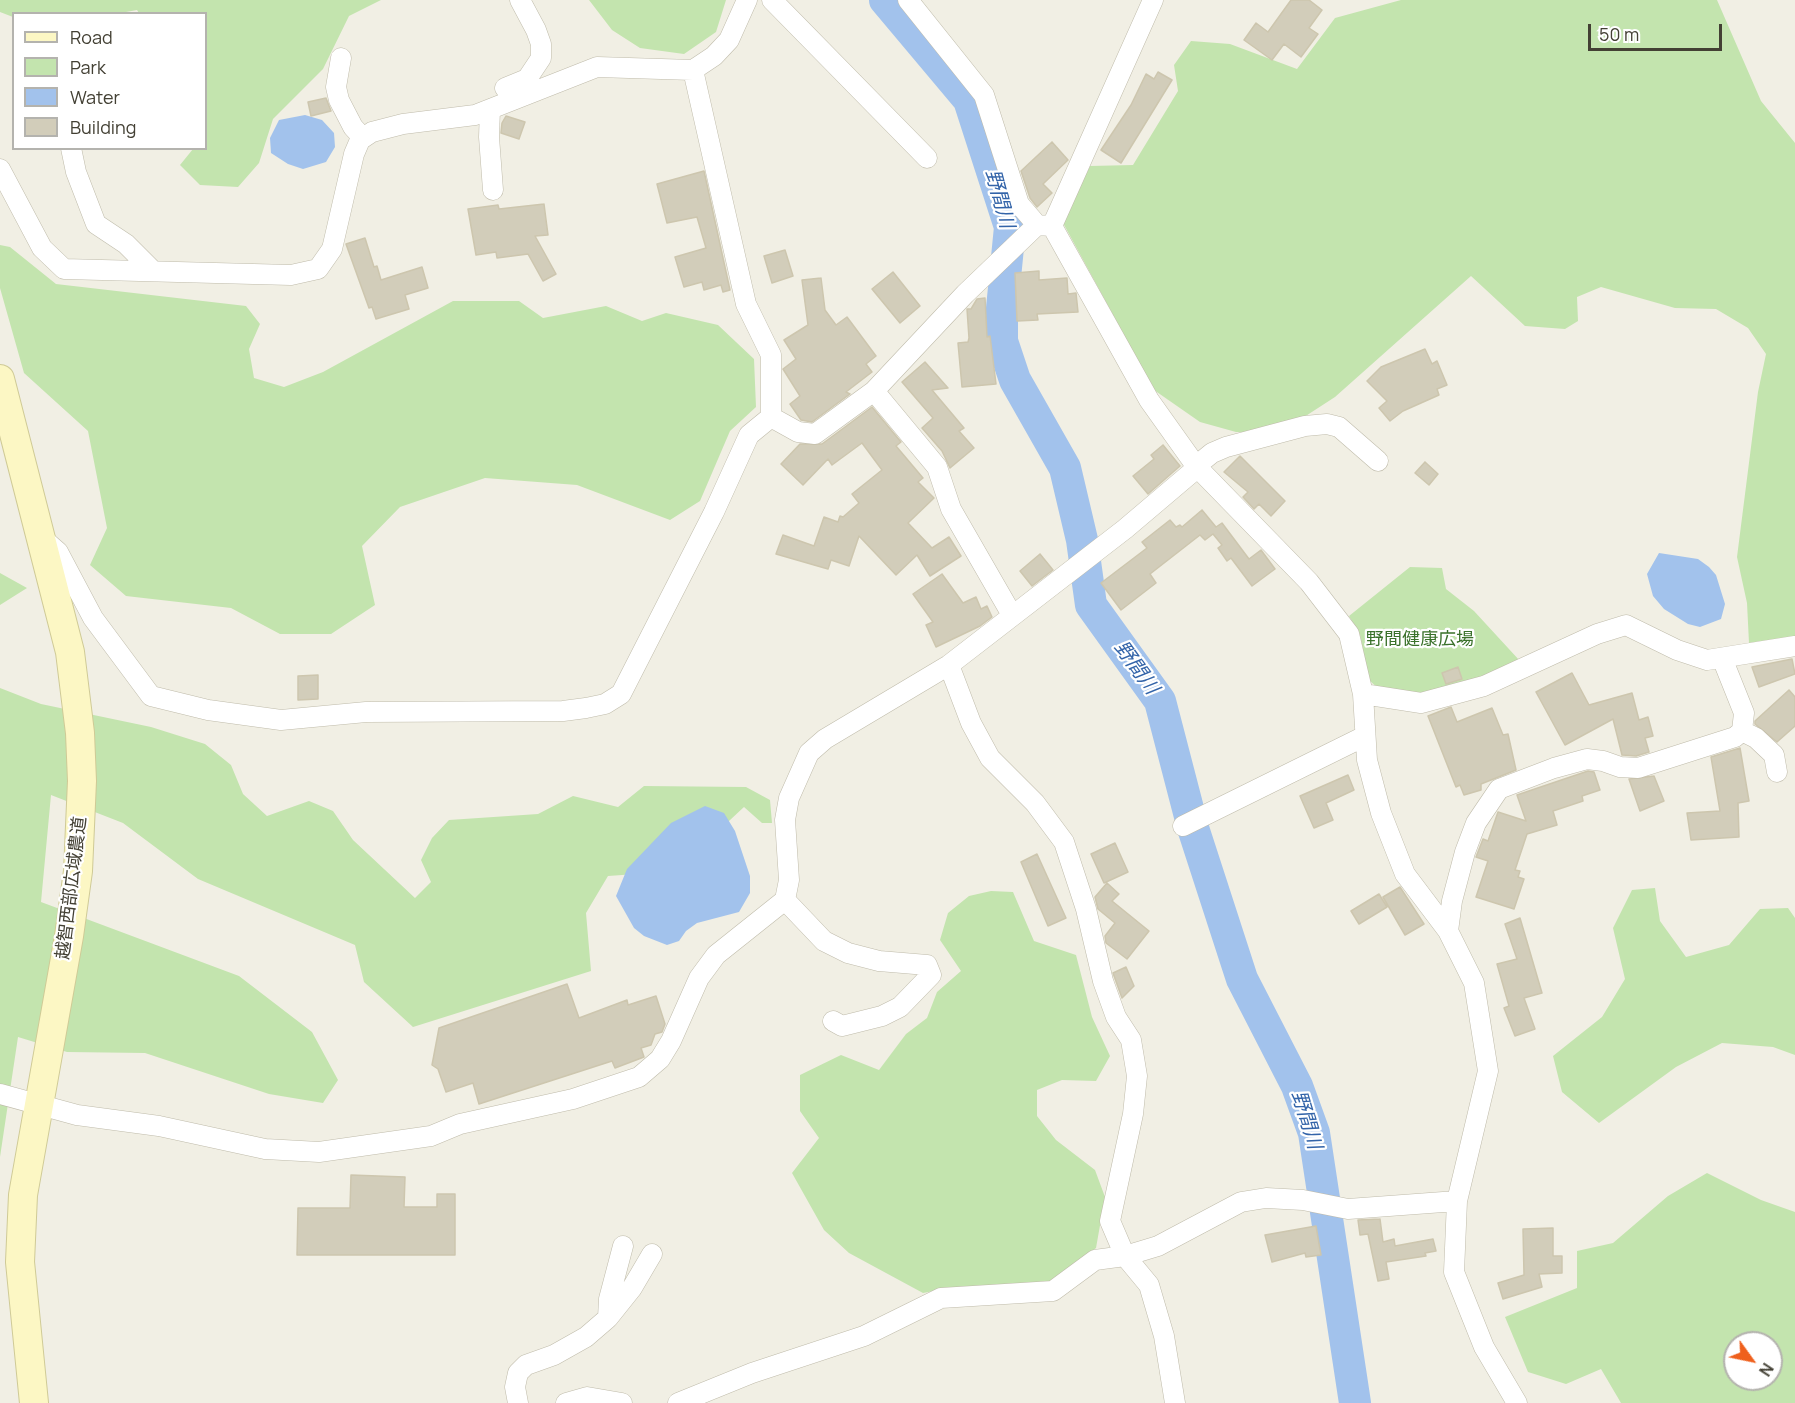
<!DOCTYPE html>
<html>
<head>
<meta charset="utf-8">
<style>
  body { margin:0 }
  #map { position:relative; width:1795px; height:1403px; overflow:hidden; background:#f1efe4; font-family:Manrope,sans-serif }
  canvas { display:block }
  .legend { position:absolute; left:12px; top:12px; width:195px; height:138px; box-sizing:border-box; background:#fff; border:2px solid #b4b3ae; margin:0; padding:8px 10px; list-style:none; font-size:18px; color:#434034 }
  .legend li { display:flex; align-items:center; gap:12px; height:30px }
  .legend b { width:30px; border:2px solid #b4b3ae }
  .north { position:absolute; left:1723px; top:1331px; width:60px; height:60px; box-sizing:border-box; background:#fff; border:2px solid #b4b3ae; border-radius:50%; rotate:123deg; font-size:16px; font-weight:700; line-height:24px; text-align:center; color:#434034 }
  .north::after { content:''; display:block; margin:auto; width:21px; height:27px; background:#ef601d; clip-path:polygon(50% 0,100% 100%,50% 72%,0 100%) }
  .scale { position:absolute; left:1588px; top:24px; width:134px; height:27px; box-sizing:border-box; border:3px solid #434034; border-top:0; padding-left:8px; font-size:18px; line-height:21px; white-space:nowrap; color:#434034; -webkit-text-stroke:4px #fff; paint-order:stroke }
</style>
</head>
<body>
<div id="map">
<canvas width="1795" height="1403"></canvas>
<ul class="legend">
<li><b style="height:8px;background:#fcf7c4"></b>Road</li>
<li><b style="height:16px;background:#c3e4ae"></b>Park</li>
<li><b style="height:16px;background:#a2c2ec"></b>Water</li>
<li><b style="height:16px;background:#d2cdba"></b>Building</li>
</ul>
<div class="north">N</div>
<div class="scale">50 m</div>
</div>
<script>
const g = document.querySelector('canvas').getContext('2d');
g.lineJoin = 'round';
function paint(path, color) { g.fillStyle = color; g.fill(path, 'evenodd'); }
const shape = rows => new Path2D(rows.map(r => 'M' + r).join(''));
function stroke(path, color, width, dash) { g.strokeStyle = color; g.lineWidth = width; g.lineCap = dash ? 'butt' : 'round'; g.setLineDash(dash || []); g.stroke(path); }
function write(font, color, halo, rows, align = 'center') {
  g.font = font + ' Manrope,"Noto Sans JP",sans-serif'; g.lineWidth = 4.5; g.setLineDash([]); g.textBaseline = 'middle'; g.strokeStyle = halo; g.fillStyle = color; for (const [text, x, y, turn = 0] of rows) {
    g.save(); g.translate(x, y); g.rotate((+turn || 0) * Math.PI / 180); g.textAlign = isNaN(turn) ? turn : align; if (halo) g.strokeText(text, 0, 0); g.fillText(text, 0, 0); g.restore();
  }
}
paint(shape([
  [0,0,381,0,349,16,323,69,273,119,259,163,238,187,200,185,180,165,193,149,206,148,206,14,139,13,137,10,115,14,14,14,13,17,0,12],
  [589,0,726,0,716,32,684,54,640,48,612,30],
  [1401,0,1717,0,1761,101,1795,143,1795,636,1749,643,1747,603,1737,557,1758,392,1766,354,1748,328,1716,309,1675,308,1601,287,1577,297,1578,321,1565,329,1525,326,1471,276,1335,397,1281,432,1236,432,1200,422,1154,390,1063,223,1090,166,1133,165,1178,91,1174,65,1191,41,1230,44,1297,69,1335,18],
  [0,245,10,247,56,284,246,306,260,324,249,349,254,378,284,387,323,372,453,301,519,301,543,318,606,306,642,321,666,313,718,325,754,359,756,407,730,431,700,501,670,520,577,485,485,478,400,507,362,546,375,605,331,634,280,634,231,608,126,596,90,565,107,528,88,431,24,373,0,288],
  [1410,567,1442,568,1446,589,1474,611,1520,661,1498,675,1423,699,1381,691,1369,680,1360,635,1349,616],
  [0,573,27,588,0,605],
  [0,688,41,704,151,727,205,744,231,765,243,794,267,816,309,801,333,811,353,840,415,898,431,882,421,860,432,838,449,820,538,814,573,796,618,807,644,786,746,787,770,800,772,823,762,823,744,807,715,834,650,873,608,876,586,913,591,971,413,1027,364,982,355,945,198,879,123,823,51,795,41,902,239,976,312,1032,338,1080,323,1103,269,1094,145,1053,67,1052,18,1037,0,1157],
  [1655,888,1660,921,1686,957,1729,945,1760,909,1788,908,1795,918,1795,1055,1773,1047,1722,1043,1676,1067,1599,1123,1562,1092,1553,1056,1602,1017,1625,979,1613,928,1632,890],
  [991,891,1013,892,1034,941,1076,955,1092,1017,1110,1056,1096,1081,1062,1080,1037,1090,1037,1116,1056,1140,1095,1170,1105,1197,1096,1248,1052,1281,944,1289,923,1293,849,1253,824,1230,792,1173,819,1138,800,1111,800,1075,841,1055,879,1070,906,1034,927,1018,937,992,961,971,940,940,948,913,969,896],
  [1707,1173,1761,1200,1795,1212,1795,1403,1621,1403,1601,1369,1566,1384,1528,1372,1505,1317,1577,1288,1577,1251,1613,1243,1668,1196],
  [1735,1343,1771,1343,1771,1379,1735,1379]
]), '#c3e4ae');
paint(shape([
  [305,115,322,120,334,133,335,147,326,162,303,169,288,164,271,153,270,138,279,120],
  [1659,553,1698,559,1709,567,1716,575,1725,604,1721,619,1700,627,1688,624,1664,609,1653,596,1647,574],
  [705,806,724,813,735,831,750,876,750,893,739,912,697,923,686,931,679,941,667,945,644,936,634,928,616,896,627,869,671,823]
]), '#a2c2ec');
stroke(shape([
  [885,0,969,100,1010,227,1002,308,1002,341,1015,380,1065,468,1082,540,1091,605,1160,701,1193,828,1242,979,1297,1086,1314,1133,1355,1403]
]), '#a2c2ec', 32);
const building = shape([
  [1291,0,1309,0,1322,10,1309,28,1318,34,1301,57,1284,44,1272,60,1244,40,1256,23,1268,32,1291,0],
  [1158,72,1172,80,1121,163,1101,150,1131,105,1146,74,1154,79,1158,72],
  [326,98,331,111,311,116,308,102,326,98],
  [506,116,525,122,519,139,501,133,502,123,506,116],
  [1052,142,1068,160,1043,184,1052,193,1037,207,1030,198,1021,171,1052,142],
  [704,171,730,290,723,292,721,285,704,290,702,282,684,287,675,257,706,248,697,217,667,223,657,184,704,171],
  [544,204,548,235,535,236,556,274,543,281,528,254,497,258,496,252,476,255,468,209,498,205,499,209,544,204],
  [365,238,374,267,377,266,381,280,422,267,428,288,405,295,409,309,376,319,372,307,369,308,346,244,365,238],
  [785,250,793,276,772,283,764,256,785,250],
  [1039,271,1039,280,1067,278,1068,294,1076,293,1078,312,1037,314,1038,320,1017,321,1015,273,1039,271],
  [893,272,920,306,900,323,872,289,893,272],
  [821,278,825,310,836,325,847,317,876,356,866,364,872,372,846,392,850,394,812,422,801,420,790,404,800,396,783,369,796,359,784,340,808,325,802,280,821,278],
  [985,298,987,337,990,336,996,384,962,387,958,343,968,342,969,338,967,309,971,309,977,299,985,298],
  [1425,349,1432,364,1437,361,1447,385,1437,389,1439,395,1403,411,1390,421,1379,408,1387,401,1367,381,1381,367,1425,349],
  [925,362,948,388,932,390,964,428,959,431,974,448,950,468,942,451,922,428,933,418,902,382,925,362],
  [872,407,901,442,896,446,923,478,918,482,934,498,908,523,932,548,949,537,961,556,930,576,917,555,896,575,859,536,849,566,831,560,828,569,776,554,783,535,814,546,824,517,838,522,840,516,843,517,859,503,852,494,882,470,862,443,832,465,828,459,803,485,781,464,800,444,822,444,872,407],
  [1163,445,1180,466,1148,494,1133,476,1154,459,1151,455,1163,445],
  [1240,456,1285,501,1271,516,1259,504,1254,509,1243,497,1248,492,1224,472,1240,456],
  [1425,462,1438,474,1429,485,1415,473,1425,462],
  [1202,510,1216,527,1222,523,1249,559,1261,550,1275,569,1252,586,1231,558,1227,561,1218,548,1222,545,1213,534,1205,540,1200,535,1150,574,1156,583,1121,610,1101,583,1147,548,1142,542,1170,520,1176,527,1180,525,1182,527,1202,510],
  [1040,554,1053,570,1032,586,1020,571,1040,554],
  [942,574,963,603,976,597,981,609,987,606,992,617,980,626,936,647,926,625,933,622,913,594,942,574],
  [1792,659,1795,674,1759,687,1752,667,1792,659],
  [1458,667,1462,679,1446,684,1442,673,1458,667],
  [1572,673,1589,705,1632,693,1639,720,1648,717,1653,736,1645,738,1649,752,1636,756,1622,755,1613,719,1565,745,1536,692,1572,673],
  [318,675,318,699,298,700,298,676,318,675],
  [1789,690,1795,697,1795,726,1777,742,1755,724,1755,721,1789,690],
  [1451,707,1457,722,1492,708,1503,735,1508,734,1516,770,1481,784,1481,790,1464,795,1460,785,1456,787,1428,716,1451,707],
  [1740,748,1749,801,1738,803,1739,837,1691,840,1687,813,1720,811,1711,757,1740,748],
  [1588,771,1594,772,1600,790,1582,796,1583,801,1553,811,1557,825,1527,834,1515,870,1520,871,1518,877,1524,879,1514,909,1476,897,1488,861,1476,857,1483,839,1488,841,1498,812,1526,821,1517,795,1588,771],
  [1348,775,1354,790,1326,803,1333,820,1314,828,1300,796,1348,775],
  [1654,776,1664,801,1640,811,1629,779,1654,776],
  [1115,843,1128,872,1104,883,1091,854,1115,843],
  [1037,854,1066,918,1048,926,1021,862,1037,854],
  [1107,883,1119,894,1112,901,1149,931,1127,959,1106,943,1105,936,1115,923,1098,909,1095,897,1107,883],
  [1400,887,1424,924,1405,935,1383,897,1400,887],
  [1379,894,1387,907,1359,924,1351,911,1379,894],
  [1520,918,1542,993,1524,998,1535,1029,1515,1036,1504,1008,1509,1006,1497,964,1517,959,1505,924,1520,918],
  [1126,967,1134,986,1122,998,1113,973,1126,967],
  [567,984,579,1018,627,1000,628,1005,656,996,665,1024,662,1032,655,1034,651,1045,641,1048,644,1057,615,1068,612,1061,479,1104,473,1083,446,1092,438,1069,432,1065,439,1028,567,984],
  [351,1175,405,1177,404,1207,437,1207,437,1194,455,1194,455,1255,297,1255,298,1208,350,1208,351,1175],
  [1380,1219,1383,1242,1394,1239,1395,1246,1433,1239,1436,1251,1425,1253,1426,1256,1386,1262,1389,1279,1378,1281,1368,1234,1360,1235,1358,1220,1380,1219],
  [1316,1226,1321,1255,1306,1257,1305,1253,1272,1262,1265,1235,1316,1226],
  [1553,1228,1553,1256,1562,1256,1562,1273,1539,1274,1542,1287,1503,1299,1498,1283,1524,1275,1523,1229,1553,1228]
]);
paint(building, '#d2cdba');
stroke(building, '#cdc6ae', 1.5);
const street = shape([
  [772,0,927,158],
  [908,0,984,95,1019,204,1037,225],
  [341,58,336,87,339,100,353,127,363,138],
  [693,70,746,304,771,355,771,417],
  [505,88,527,79,541,58,541,44,536,30,520,0],
  [490,109,489,137,493,190],
  [71,148,76,172,96,224,126,244,153,271],
  [0,169,42,248,64,269,291,275,318,269,332,249,354,154,360,140,372,132,403,124,475,115,597,67,693,70,714,56,729,40,747,0],
  [1052,226,1149,400,1196,466,1309,582,1349,634,1363,694,1367,760,1381,813,1405,874,1448,931,1474,983,1488,1071,1457,1201,1454,1272,1484,1347,1517,1403],
  [1052,226,1153,0],
  [874,391,937,467,951,509,1012,615],
  [771,417,798,432,815,434,874,391,965,294,1037,225,1052,226],
  [1196,466,1212,453,1226,447,1305,426,1327,424,1339,427,1378,461],
  [42,538,58,552,93,618,151,696,208,710,281,720,366,712,563,711,586,708,605,704,621,694,714,512,749,435,771,417],
  [949,665,971,723,990,758,1035,803,1064,842,1086,909,1103,981,1116,1017,1131,1040,1137,1076,1133,1114,1110,1221,1125,1256,1149,1285,1164,1336,1175,1403],
  [1363,694,1421,703,1484,686,1597,634,1626,625,1677,650,1707,660,1795,646],
  [1742,731,1756,738,1774,755,1777,772],
  [1183,826,1365,736],
  [785,900,824,941,848,953,879,961,927,965,931,975,900,1007,882,1016,842,1026,833,1021],
  [1448,931,1452,901,1465,852,1476,823,1499,789,1554,768,1587,759,1603,761,1620,767,1638,768,1735,737,1742,731,1744,713,1722,658],
  [0,1094,77,1115,159,1126,265,1149,319,1152,431,1136,460,1124,573,1099,639,1077,660,1059,671,1041,699,978,716,955,785,900,789,880,785,820,789,798,809,753,825,739,949,665,1125,529,1197,468],
  [608,1318,632,1288,652,1254],
  [518,1403,515,1387,518,1373,526,1365,554,1355,586,1337,608,1318,609,1299,623,1246],
  [566,1403,587,1397,622,1403],
  [678,1403,752,1373,864,1336,941,1298,1053,1291,1095,1260,1125,1256,1158,1246,1241,1202,1266,1198,1303,1200,1348,1209,1457,1201]
]);
const secondary = shape([
  [0,379,70,652,80,733,82,781,78,871,69,936,23,1195,20,1262,34,1403]
]);
stroke(street, '#bfbbaa', 21);
stroke(secondary, '#cfca96', 30);
stroke(street, '#fff', 20);
stroke(secondary, '#fcf7c4', 28);
write('18px', '#3a712b', '#fff', [
  ["野間健康広場",1420,640]
]);
write('18px', '#434034', '#fff', [
  ["越智西部広域農道",72,888,-83]
]);
write('italic 20px', '#3364a9', '#fff', [
  ["野間川",999,199,75],
  ["野間川",1136,668,54],
  ["野間川",1306,1120,73]
]);
</script>
</body>
</html>
